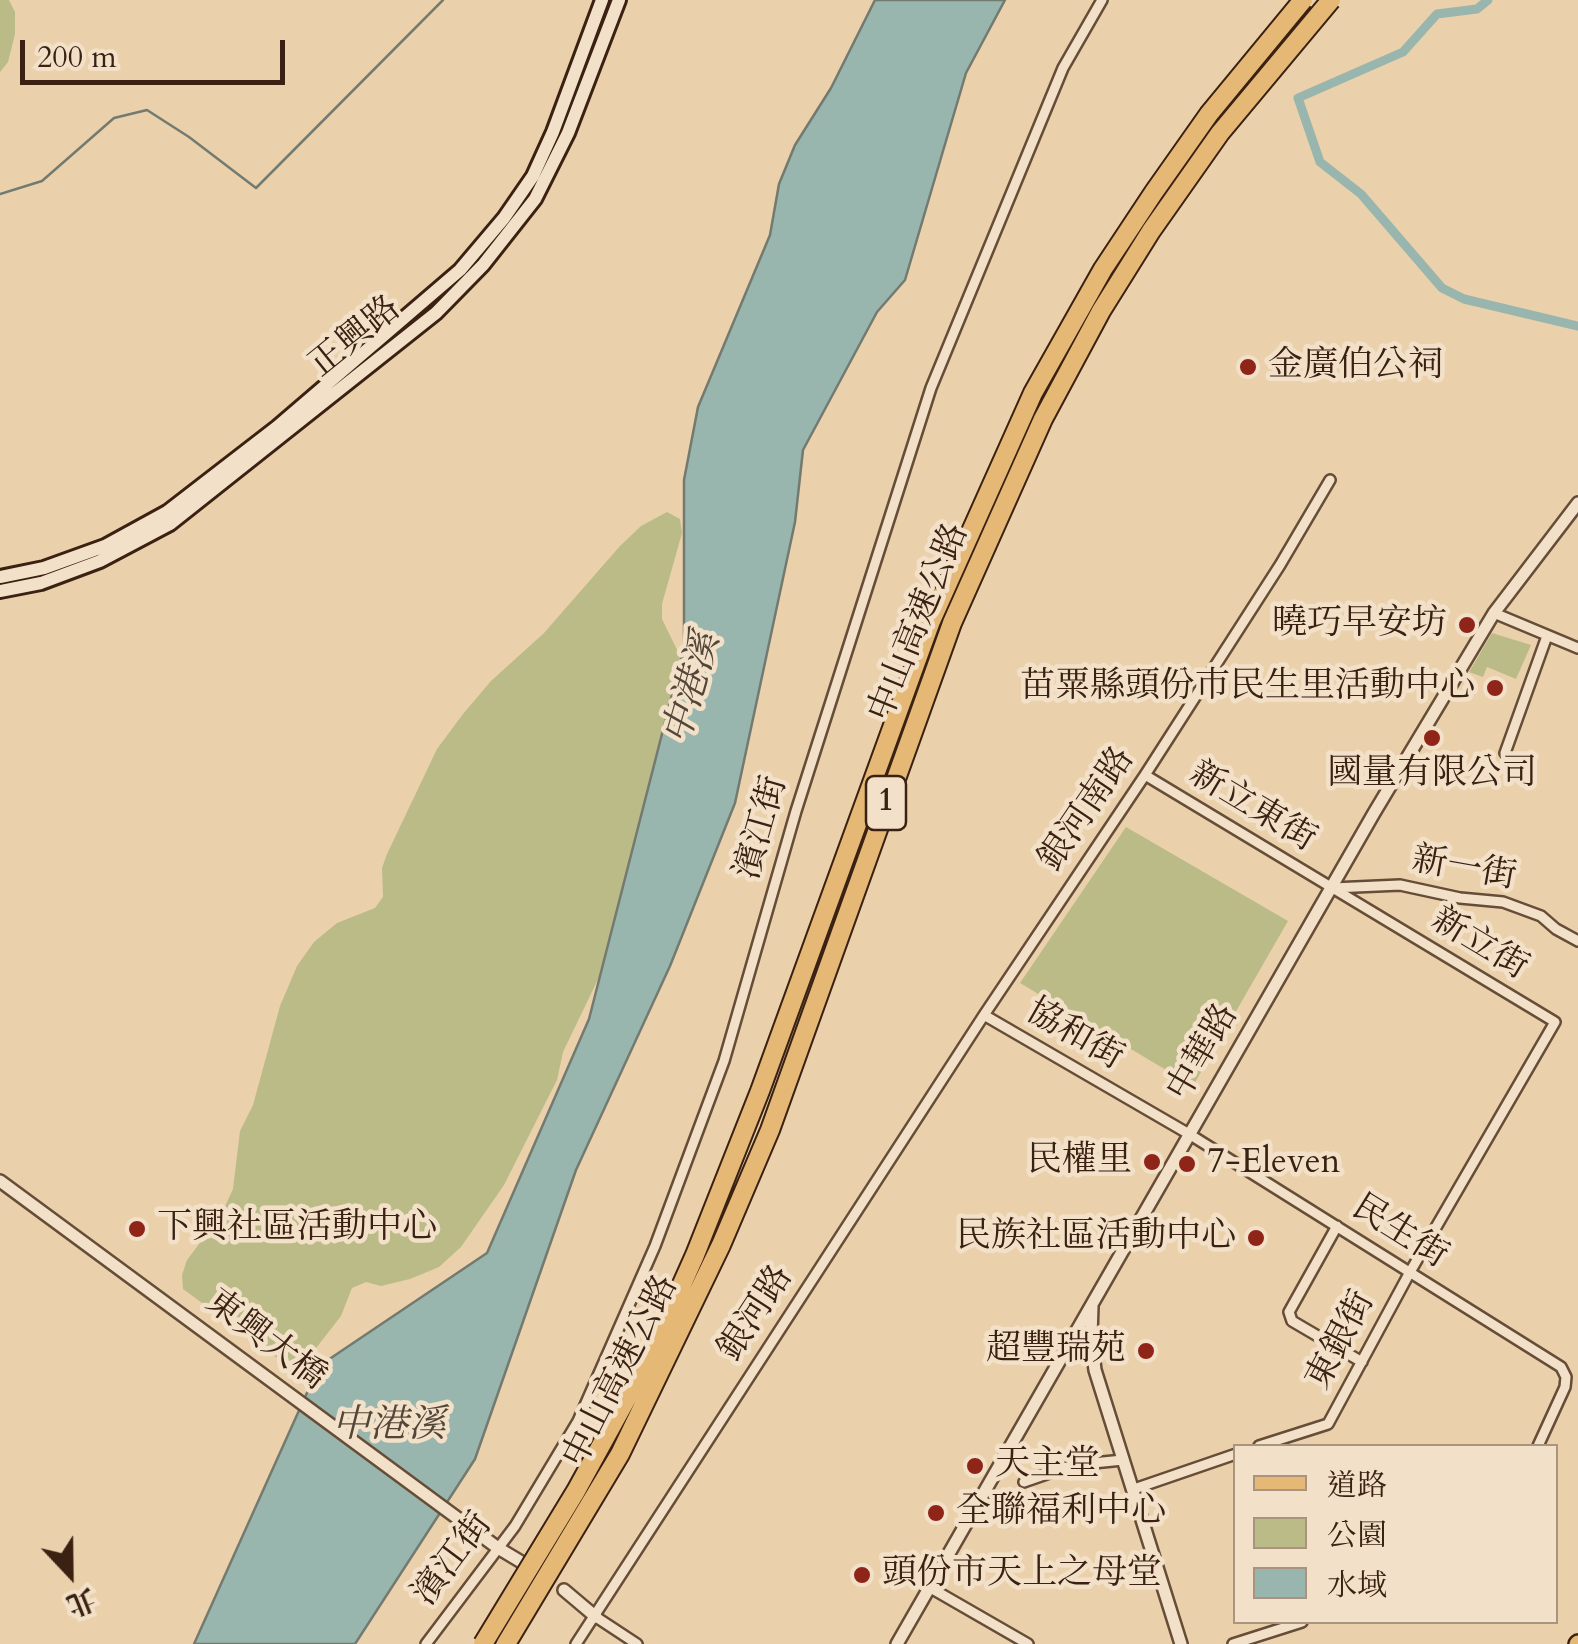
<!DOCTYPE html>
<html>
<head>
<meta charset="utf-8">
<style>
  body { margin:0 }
  #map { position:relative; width:1578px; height:1644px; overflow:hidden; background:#ebd1ab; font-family:Cardo,"Noto Serif TC",serif }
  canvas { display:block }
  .legend { position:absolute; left:1233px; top:1444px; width:325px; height:180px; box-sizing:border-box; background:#f2e1c8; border:2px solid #a8947f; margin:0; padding:12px 18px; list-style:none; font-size:30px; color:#3a2112 }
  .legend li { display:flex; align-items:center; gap:20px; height:50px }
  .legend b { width:50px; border:2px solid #a8947f }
  .north { position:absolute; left:20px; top:1524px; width:100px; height:100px; -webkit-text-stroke:8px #f2e1c8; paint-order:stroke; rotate:158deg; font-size:28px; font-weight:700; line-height:40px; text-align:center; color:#3a2112 }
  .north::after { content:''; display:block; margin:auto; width:35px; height:45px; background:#3a2112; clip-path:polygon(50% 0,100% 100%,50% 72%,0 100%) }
  .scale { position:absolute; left:20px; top:40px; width:265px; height:45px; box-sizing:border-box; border:5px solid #3a2112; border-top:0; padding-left:12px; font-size:30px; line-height:35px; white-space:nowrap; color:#3a2112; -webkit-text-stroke:8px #f2e1c8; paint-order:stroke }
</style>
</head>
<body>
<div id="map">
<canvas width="1578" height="1644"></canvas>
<ul class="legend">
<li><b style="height:12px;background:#e6b876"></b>道路</li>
<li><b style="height:28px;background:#babb87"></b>公園</li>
<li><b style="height:28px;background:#99b6ae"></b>水域</li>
</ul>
<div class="north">北</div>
<div class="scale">200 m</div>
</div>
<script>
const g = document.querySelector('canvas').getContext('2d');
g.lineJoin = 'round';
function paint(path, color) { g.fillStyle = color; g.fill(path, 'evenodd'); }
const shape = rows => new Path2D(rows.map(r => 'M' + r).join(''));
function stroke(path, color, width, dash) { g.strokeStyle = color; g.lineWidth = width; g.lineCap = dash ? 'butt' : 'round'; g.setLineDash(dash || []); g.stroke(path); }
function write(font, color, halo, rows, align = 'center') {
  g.font = font + ' Cardo,"Noto Serif TC",serif'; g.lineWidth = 9; g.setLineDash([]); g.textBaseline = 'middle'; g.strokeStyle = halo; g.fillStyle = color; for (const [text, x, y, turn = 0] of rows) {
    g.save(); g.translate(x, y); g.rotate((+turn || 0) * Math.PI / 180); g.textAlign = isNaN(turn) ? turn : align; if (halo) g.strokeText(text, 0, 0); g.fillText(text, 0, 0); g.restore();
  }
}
paint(shape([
  [0,0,9,0,15,12,15,34,8,62,0,72],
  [667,512,680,519,682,533,662,604,662,619,681,658,684,685,602,971,563,1052,557,1080,504,1185,461,1247,439,1267,410,1279,381,1286,366,1282,352,1288,341,1316,306,1361,299,1374,183,1289,182,1275,187,1260,221,1215,233,1189,240,1131,253,1105,280,1006,297,966,314,942,337,923,375,908,383,897,382,868,387,854,437,749,463,714,491,681,544,633,620,546,641,526],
  [1492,633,1531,645,1516,679,1487,667,1483,677,1469,672],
  [1126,827,1288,921,1193,1086,1020,983]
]), '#babb87');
const water = shape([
  [875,0,1005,0,966,73,905,280,877,312,803,450,795,522,735,803,670,966,576,1170,475,1459,355,1644,194,1644,319,1366,487,1253,589,1019,684,648,684,480,698,407,770,235,779,184,795,145,831,88,875,0]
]);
paint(water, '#99b6ae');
stroke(water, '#737a70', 2.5);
stroke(shape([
  [0,194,42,181,114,118,147,110,189,137,256,188,443,0]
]), '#737a70', 2.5);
stroke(shape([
  [1488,0,1477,9,1437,14,1403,52,1298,98,1320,162,1361,194,1442,288,1464,299,1578,326]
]), '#99b6ae', 9);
const minor = shape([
  [1494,613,1578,648],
  [1505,753,1547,636],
  [1145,775,1555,1022,1410,1272,1328,1424,1259,1446],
  [1333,888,1400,885,1460,898,1503,902,1541,916,1556,929,1578,941],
  [984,1015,1189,1134,1561,1367,1566,1377,1565,1387,1538,1446],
  [1337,1226,1289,1312,1292,1321,1362,1362],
  [1024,1482,1073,1465,1123,1460],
  [1134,1489,1236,1454],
  [929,1587,1028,1644],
  [596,1617,637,1644],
  [426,1644,515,1526,578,1421,655,1246,724,1061,796,811,931,388,1063,68,1102,0],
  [576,1644,984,1015,1145,775,1280,565,1330,480],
  [1233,1644,1302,1622]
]);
const tertiary = shape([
  [0,1181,498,1548,523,1563],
  [1092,1306,1091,1337,1095,1370,1181,1644],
  [564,1590,596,1617],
  [897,1644,1374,813,1494,613,1578,503]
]);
const secondary = shape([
  [0,577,44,568,105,546,167,512,277,427,460,270,504,218,533,176,553,132,602,0],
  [0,591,41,583,100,561,170,524,436,313,483,265,535,199,568,133,619,0]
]);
const primary = shape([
  [1577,1644,1578,1643]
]);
stroke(minor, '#664d38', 14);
stroke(tertiary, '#664d38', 16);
stroke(secondary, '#3a2112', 18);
stroke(primary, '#3a2112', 20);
stroke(minor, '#f2e1c8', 9);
stroke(tertiary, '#f2e1c8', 11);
stroke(secondary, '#f2e1c8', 12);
stroke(primary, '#e6b876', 15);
const motorwayBridge = shape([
  [483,1644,576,1491,649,1358,695,1255,760,1091,931,621,1033,393,1103,269,1154,192,1209,114,1303,0],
  [506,1644,620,1454,721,1245,770,1130,952,623,1043,419,1101,311,1151,231,1220,133,1331,0]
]);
stroke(motorwayBridge, '#3a2112', 22, []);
stroke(motorwayBridge, '#e6b876', 18);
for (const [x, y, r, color] of [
  [1248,367,10,"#8f2418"],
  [1467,625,10,"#8f2418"],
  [1495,688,10,"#8f2418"],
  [1432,738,10,"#8f2418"],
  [1152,1162,10,"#8f2418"],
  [1187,1164,10,"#8f2418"],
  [137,1229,10,"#8f2418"],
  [1256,1238,10,"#8f2418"],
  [1146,1351,10,"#8f2418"],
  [975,1466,10,"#8f2418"],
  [936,1513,10,"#8f2418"],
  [862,1575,10,"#8f2418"]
]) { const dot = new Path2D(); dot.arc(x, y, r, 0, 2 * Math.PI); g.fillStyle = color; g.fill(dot); stroke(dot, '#f2e1c8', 4); }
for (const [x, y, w] of [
  [886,803,40]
]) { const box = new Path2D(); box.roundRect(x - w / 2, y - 27, w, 54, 8); g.fillStyle = '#f2e1c8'; g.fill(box); stroke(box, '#3a2112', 2.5); }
write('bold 32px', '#3a2112', null, [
  ["1",886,803]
]);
write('35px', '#3a2112', '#f2e1c8', [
  ["正興路",356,338,-39],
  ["中山高速公路",920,623,-68],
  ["新立東街",1252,808,31],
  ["銀河南路",1088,810,-56],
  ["濱江街",763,828,-74],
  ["新一街",1464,870,10],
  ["新立街",1479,945,31],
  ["協和街",1074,1036,30],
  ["中華路",1204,1053,-60],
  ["民生街",1399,1233,32],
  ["銀河路",757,1314,-57],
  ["東興大橋",265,1341,37],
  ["東銀街",1342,1341,-62],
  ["中山高速公路",622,1372,-63],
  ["濱江街",454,1560,-53]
]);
write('35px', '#3a2112', '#f2e1c8', [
  ["金廣伯公祠",1268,367],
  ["曉巧早安坊",1447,625,"right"],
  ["苗粟縣頭份巿民生里活動中心",1475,688,"right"],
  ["國量有限公司",1432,775,"center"],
  ["民權里",1132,1162,"right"],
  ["7-Eleven",1207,1164],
  ["下興社區活動中心",157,1229],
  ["民族社區活動中心",1236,1238,"right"],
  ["超豐瑞苑",1126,1351,"right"],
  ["天主堂",995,1466],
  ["全聯福利中心",956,1513],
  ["頭份市天上之母堂",882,1575]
], 'left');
write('italic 38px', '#524639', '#f2e1c8', [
  ["中港溪",694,689,-74],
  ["中港溪",389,1427]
]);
</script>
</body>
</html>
